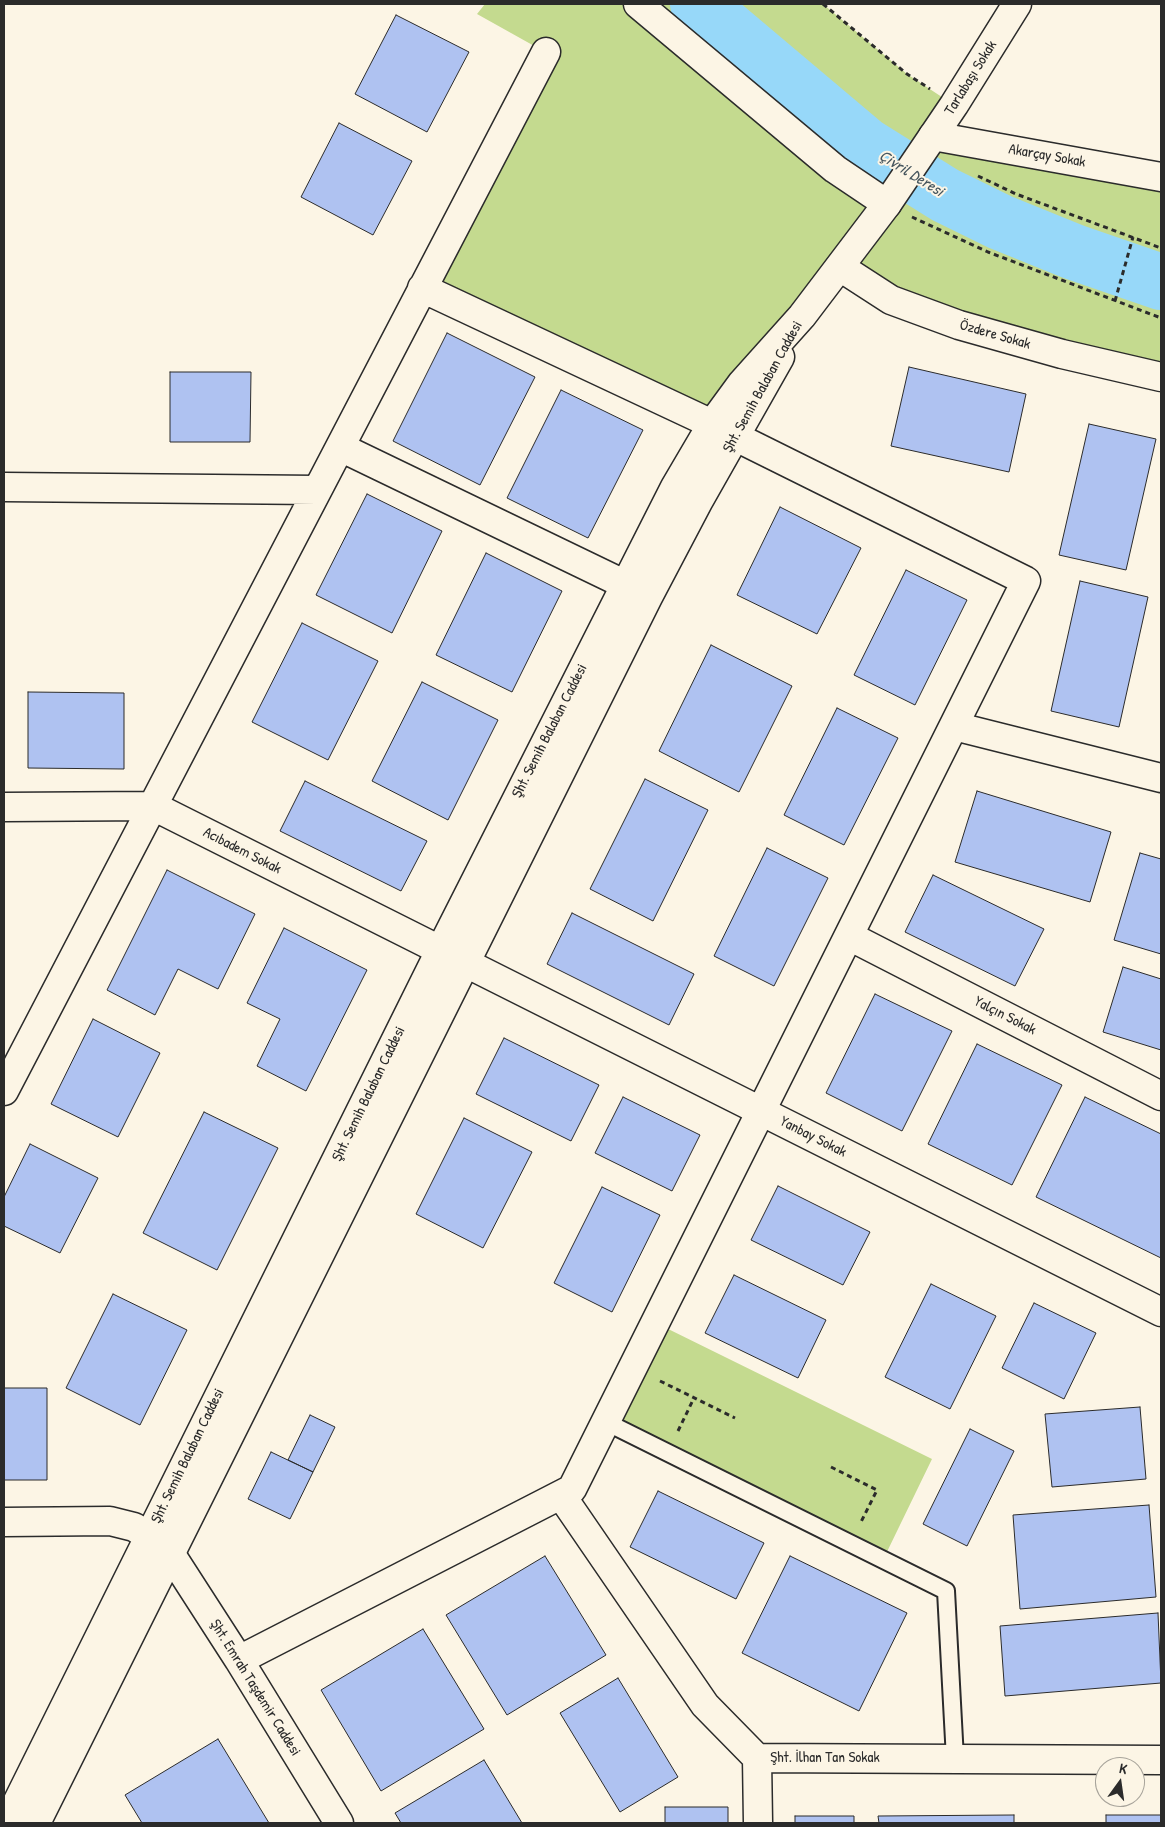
<!DOCTYPE html>
<html>
<head>
<meta charset="utf-8">
<style>
  body { margin:0 }
  #map { position:relative; width:1165px; height:1827px; overflow:hidden; background:#fcf5e5; font-family:"Patrick Hand",sans-serif }
  canvas { display:block }
  .frame { position:absolute; inset:0; border:5px solid #2b2b2b; pointer-events:none }
  .north { position:absolute; left:1095px; top:1757px; width:50px; height:50px; box-sizing:border-box; background:#fcf5e5; border:1px solid #a8a49b; border-radius:50%; rotate:14deg; font-size:14px; font-weight:700; line-height:20px; text-align:center; color:#2b2b2b }
  .north::after { content:''; display:block; margin:auto; width:18px; height:22px; background:#2b2b2b; clip-path:polygon(50% 0,100% 100%,50% 72%,0 100%) }
</style>
</head>
<body>
<div id="map">
<canvas width="1165" height="1827"></canvas>
<div class="frame"></div>
<div class="north">K</div>
</div>
<script>
const g = document.querySelector('canvas').getContext('2d');
g.lineJoin = 'round';
function paint(path, color) { g.fillStyle = color; g.fill(path, 'evenodd'); }
const shape = rows => new Path2D(rows.map(r => 'M' + r).join(''));
function stroke(path, color, width, dash) { g.strokeStyle = color; g.lineWidth = width; g.lineCap = dash ? 'butt' : 'round'; g.setLineDash(dash || []); g.stroke(path); }
function write(font, color, halo, rows, align = 'center') {
  g.font = font + ' "Patrick Hand",sans-serif'; g.lineWidth = 4; g.setLineDash([]); g.textBaseline = 'middle'; g.strokeStyle = halo; g.fillStyle = color; for (const [text, x, y, turn = 0] of rows) {
    g.save(); g.translate(x, y); g.rotate((+turn || 0) * Math.PI / 180); g.textAlign = isNaN(turn) ? turn : align; if (halo) g.strokeText(text, 0, 0); g.fillText(text, 0, 0); g.restore();
  }
}
paint(shape([
  [485,4,823,4,907,74,954,105,934,135,1161,177,1161,377,1062,354,840,267,712,424,422,288,545,52,477,14],
  [656,1323,932,1459,883,1560,606,1422]
]), '#c4da8f');
stroke(shape([
  [698,4,865,145,945,195,1000,222,1074,252,1161,282]
]), '#97d8f9', 56);
const building = shape([
  [396,15,469,52,427,132,355,94,396,15],
  [339,123,412,161,373,235,301,197,339,123],
  [447,333,535,377,480,485,393,441,447,333],
  [909,367,1026,394,1009,472,891,446,909,367],
  [170,372,251,372,250,442,170,442,170,372],
  [561,390,643,430,588,538,507,498,561,390],
  [1089,424,1156,439,1126,570,1059,555,1089,424],
  [367,494,442,531,392,633,316,595,367,494],
  [780,507,861,548,817,634,737,595,780,507],
  [486,553,562,591,512,692,436,655,486,553],
  [906,570,967,600,915,705,854,675,906,570],
  [1080,581,1148,597,1119,727,1051,711,1080,581],
  [302,623,378,661,328,760,252,722,302,623],
  [711,645,792,686,739,792,659,751,711,645],
  [422,682,498,720,448,820,372,781,422,682],
  [28,692,124,693,124,769,28,768,28,692],
  [837,708,898,738,844,845,784,815,837,708],
  [645,779,708,810,653,921,590,889,645,779],
  [305,781,427,841,401,891,280,831,305,781],
  [977,791,1111,832,1090,902,955,862,977,791],
  [767,848,828,878,774,986,714,956,767,848],
  [1140,853,1161,859,1161,954,1114,940,1140,853],
  [167,870,255,914,218,989,178,969,155,1015,107,990,167,870],
  [933,875,1044,929,1015,986,905,932,933,875],
  [572,913,694,974,669,1025,547,964,572,913],
  [284,928,367,970,306,1091,257,1066,280,1019,247,1003,284,928],
  [1123,967,1161,979,1161,1050,1103,1032,1123,967],
  [875,994,952,1031,902,1131,826,1093,875,994],
  [93,1019,160,1053,118,1137,51,1104,93,1019],
  [504,1038,599,1085,571,1141,476,1094,504,1038],
  [977,1044,1062,1085,1012,1185,928,1144,977,1044],
  [623,1097,700,1135,672,1191,595,1153,623,1097],
  [1085,1097,1161,1134,1161,1258,1036,1197,1085,1097],
  [204,1112,278,1148,217,1270,143,1233,204,1112],
  [464,1118,532,1152,483,1248,416,1214,464,1118],
  [30,1144,98,1178,60,1253,4,1226,4,1197,30,1144],
  [778,1186,870,1232,843,1285,751,1240,778,1186],
  [602,1187,660,1215,612,1312,554,1283,602,1187],
  [734,1275,826,1320,798,1378,705,1333,734,1275],
  [931,1284,996,1316,950,1409,885,1377,931,1284],
  [113,1294,187,1330,140,1425,66,1388,113,1294],
  [1034,1303,1096,1333,1064,1399,1002,1368,1034,1303],
  [4,1388,47,1388,47,1480,4,1480,4,1388],
  [1140,1407,1146,1479,1052,1487,1045,1414,1140,1407],
  [310,1415,335,1427,313,1472,288,1460,310,1415],
  [970,1429,1014,1451,967,1546,923,1524,970,1429],
  [271,1452,313,1472,290,1519,248,1499,271,1452],
  [658,1491,764,1543,736,1599,630,1547,658,1491],
  [1149,1505,1156,1597,1020,1609,1013,1515,1149,1505],
  [545,1556,606,1655,507,1715,446,1615,545,1556],
  [790,1556,907,1613,859,1711,742,1653,790,1556],
  [1158,1613,1161,1683,1005,1696,1000,1626,1158,1613],
  [423,1629,484,1729,381,1791,321,1690,423,1629],
  [618,1678,678,1777,620,1812,560,1713,618,1678],
  [218,1739,269,1823,142,1823,125,1795,218,1739],
  [484,1760,522,1823,401,1823,395,1813,484,1760],
  [665,1807,728,1807,728,1823,665,1823,665,1807],
  [1014,1815,1014,1823,879,1823,878,1816,1014,1815],
  [1106,1815,1161,1815,1161,1823,1106,1823,1106,1815],
  [795,1816,854,1816,854,1823,795,1823,795,1816]
]);
paint(building, '#afc2f1');
stroke(building, '#2b2b2b', 1);
const service = shape([
  [606,1422,946,1591,955,1759]
]);
const minor = shape([
  [638,4,835,169,887,204],
  [933,136,1161,177],
  [840,267,891,300,959,325,1062,354,1161,377],
  [422,288,712,424],
  [340,447,624,584],
  [4,487,317,490],
  [954,726,1161,778],
  [4,807,153,806,1161,1312],
  [849,936,1161,1096],
  [4,1091,546,52],
  [561,1495,705,1705,757,1758,1161,1760],
  [4,1522,110,1521,134,1527,149,1536,170,1553,239,1660,339,1823],
  [239,1660,572,1489,1026,581,736,437],
  [757,1758,758,1823]
]);
const tertiary = shape([
  [7,1823,440,951,675,487,712,424,742,383,802,316,887,204,954,105,1017,4],
  [36,1823,648,597,699,500,780,357]
]);
stroke(service, '#2b2b2b', 20);
stroke(minor, '#2b2b2b', 31);
stroke(tertiary, '#2b2b2b', 31);
stroke(shape([
  [823,4,907,74,930,89],
  [978,176,1016,194,1161,248],
  [912,217,988,252,1161,318],
  [1115,301,1133,237],
  [660,1381,735,1418],
  [678,1431,694,1398],
  [831,1467,877,1490,861,1522]
]), '#2b2b2b', 3, [5, 4]);
stroke(service, '#fcf5e5', 16);
stroke(minor, '#fcf5e5', 28);
stroke(tertiary, '#fcf5e5', 28);
write('15px', '#2b2b2b', '#fcf5e5', [
  ["Tarlabaşı Sokak",971,78,-58],
  ["Akarçay Sokak",1047,156,10],
  ["Özdere Sokak",995,335,16],
  ["Şht. Semih Balaban Caddesi",763,387,-61],
  ["Şht. Semih Balaban Caddesi",550,731,-63],
  ["Acıbadem Sokak",242,851,27],
  ["Yalçın Sokak",1005,1016,27],
  ["Şht. Semih Balaban Caddesi",369,1094,-64],
  ["Yanbay Sokak",813,1137,27],
  ["Şht. Semih Balaban Caddesi",188,1456,-64],
  ["Şht. Emrah Taşdemir Caddesi",255,1688,58],
  ["Şht. İlhan Tan Sokak",825,1758]
]);
write('italic 16px', '#46565e', '#fcf5e5', [
  ["Çivril Deresi",911,174,32]
]);
</script>
</body>
</html>
